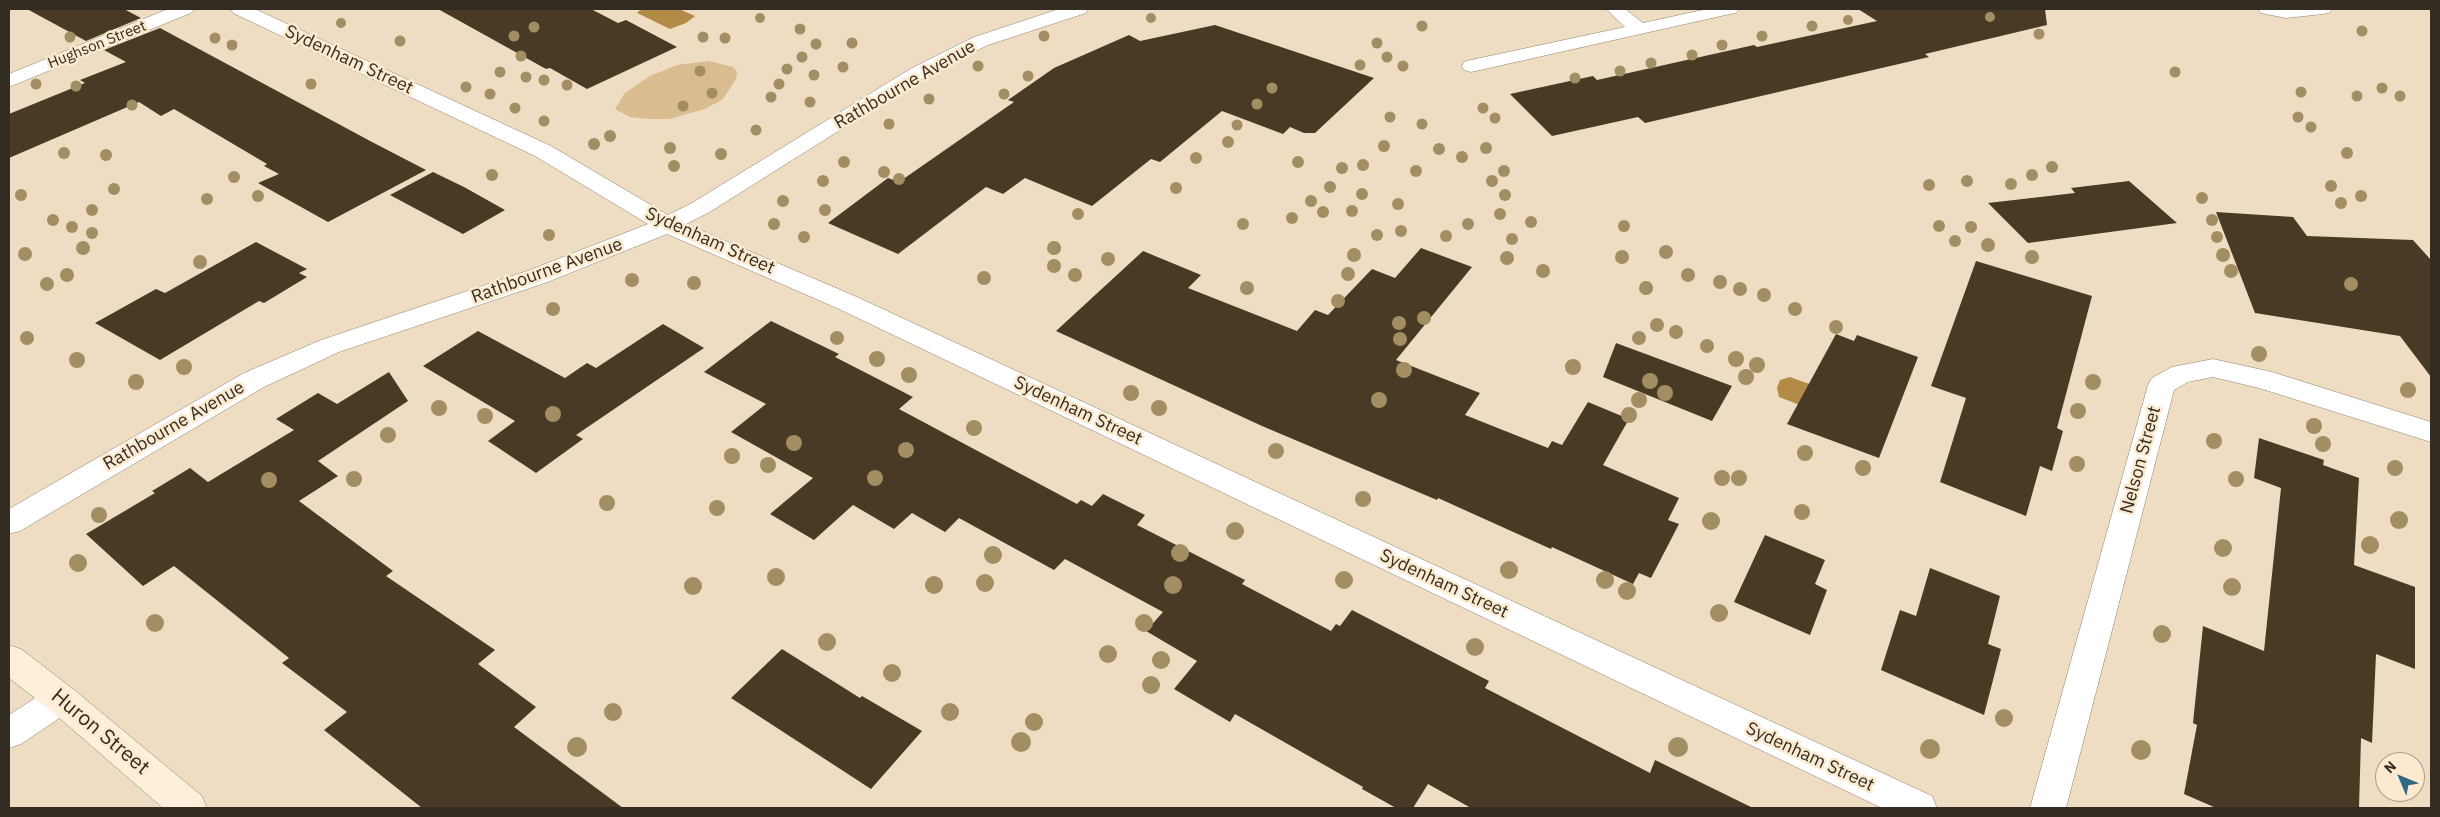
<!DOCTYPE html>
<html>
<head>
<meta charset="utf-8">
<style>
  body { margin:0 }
  #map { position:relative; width:2440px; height:817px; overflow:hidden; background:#eeddc2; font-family:"IBM Plex Sans",sans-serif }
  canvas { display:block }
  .frame { position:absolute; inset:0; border:10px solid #332c22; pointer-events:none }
  .north { position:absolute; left:2375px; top:752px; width:50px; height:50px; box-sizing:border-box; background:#fbeacf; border:1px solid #ab9e8a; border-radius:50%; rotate:315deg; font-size:14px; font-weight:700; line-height:20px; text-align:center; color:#332c22 }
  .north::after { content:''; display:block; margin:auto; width:18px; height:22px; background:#2f6982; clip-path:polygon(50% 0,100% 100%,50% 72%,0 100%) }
</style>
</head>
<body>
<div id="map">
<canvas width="2440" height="817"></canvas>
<div class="frame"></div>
<div class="north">N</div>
</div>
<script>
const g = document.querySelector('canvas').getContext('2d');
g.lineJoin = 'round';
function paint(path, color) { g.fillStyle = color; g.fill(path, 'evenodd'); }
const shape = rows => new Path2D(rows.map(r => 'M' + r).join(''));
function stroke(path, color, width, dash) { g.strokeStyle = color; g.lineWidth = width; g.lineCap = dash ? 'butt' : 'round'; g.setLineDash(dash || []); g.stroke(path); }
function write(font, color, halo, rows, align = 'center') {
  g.font = font + ' "IBM Plex Sans",sans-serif'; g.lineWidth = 5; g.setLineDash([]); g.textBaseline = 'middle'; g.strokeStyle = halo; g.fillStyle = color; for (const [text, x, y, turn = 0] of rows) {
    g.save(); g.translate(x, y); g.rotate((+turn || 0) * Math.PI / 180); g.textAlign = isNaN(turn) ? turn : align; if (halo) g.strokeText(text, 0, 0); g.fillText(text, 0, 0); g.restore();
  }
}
paint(shape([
  [709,61,733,67,737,72,736,79,723,99,705,109,669,119,649,119,630,117,615,109,625,93,650,76,677,65]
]), '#d9bd90');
paint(shape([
  [641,9,679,9,695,16,686,23,670,29,637,13],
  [1790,377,1859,402,1849,424,1779,397,1777,388,1780,380]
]), '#b28b47');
paint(shape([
  [27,9,124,9,141,18,86,41],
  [438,9,591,9,618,23,626,20,677,47,587,89,550,68,546,69],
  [1858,9,2045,9,2047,25,1925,54,1929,57,1645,123,1638,117,1552,136,1510,94,1593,76,1597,80,1754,45,1757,47,1877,21],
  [1215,25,1374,78,1315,133,1304,133,1290,127,1283,134,1222,111,1160,162,1151,159,1092,206,1025,178,1003,194,986,187,898,254,828,223,888,178,899,182,1014,102,1008,100,1054,68,1129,35,1140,41],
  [160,28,372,142,426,170,328,222,258,183,279,174,264,166,267,164,174,109,161,116,139,102,9,158,9,114,85,83,80,80,126,62,104,50],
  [433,172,464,187,505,210,463,234,390,195],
  [2129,181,2177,223,2028,243,1988,203,2075,193,2071,188],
  [2216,212,2293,217,2307,236,2413,240,2431,260,2431,377,2400,336,2255,313],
  [256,242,307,269,299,273,307,277,264,303,259,301,160,360,95,323,156,289,165,293],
  [1421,248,1472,267,1396,360,1480,393,1465,415,1548,448,1552,441,1562,445,1588,402,1629,419,1603,465,1679,498,1668,520,1679,524,1651,578,1639,573,1633,584,1552,547,1551,549,1438,498,1437,500,1262,426,1056,331,1143,251,1201,275,1188,288,1297,331,1315,310,1328,315,1372,269,1395,278],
  [1976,261,2092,296,2057,428,2063,431,2052,471,2040,466,2026,516,1940,482,1966,398,1931,386],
  [771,321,839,354,835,357,913,397,899,409,1077,504,1081,500,1092,506,1103,494,1145,515,1137,525,1245,580,1242,584,1331,631,1336,624,1340,626,1352,610,1489,681,1485,688,1650,773,1655,760,1753,808,1471,808,1428,784,1413,808,1396,808,1362,789,1363,787,1235,714,1230,722,1174,689,1197,661,1146,631,1163,612,1065,559,1054,570,959,518,945,532,912,513,894,529,853,505,814,540,770,514,813,478,731,432,766,404,704,372],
  [663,324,704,348,576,435,583,439,536,473,488,441,515,421,423,366,478,331,565,378,587,363,596,368],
  [1836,334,1854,341,1857,335,1918,357,1879,458,1787,424],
  [1616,343,1732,386,1712,421,1603,377],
  [389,372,408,401,318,461,338,476,299,501,393,571,386,576,495,650,478,664,536,707,514,727,623,808,422,808,324,730,347,712,282,663,289,658,174,566,143,586,86,534,155,493,152,491,190,468,208,482,294,430,276,419,318,393,337,404],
  [2259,438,2324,460,2323,465,2359,478,2354,565,2415,587,2415,669,2376,654,2372,743,2361,738,2359,808,2216,808,2184,794,2197,725,2193,723,2203,626,2264,651,2281,488,2254,478],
  [1765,535,1825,560,1815,584,1827,590,1810,635,1734,602],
  [1930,568,2000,596,1988,644,2001,649,1984,715,1881,670,1900,610,1916,616],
  [782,649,860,698,862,696,922,731,871,789,731,698]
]), '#483a24');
const lane = shape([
  [1606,9,1625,9,1643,23,1707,9,1739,9,1736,13,1730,14,1471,72,1464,70,1462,66,1464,62,1471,60,1625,27,1606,9],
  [2258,9,2332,9,2329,13,2323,14,2286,18,2261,13,2258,9]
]);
const street = shape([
  [168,9,194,9,191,13,9,87,9,74,168,9],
  [231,9,255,9,551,146,668,215,692,203,912,68,974,37,1059,9,1088,9,1086,13,988,45,926,76,708,213,686,224,857,297,1932,796,1937,808,1882,808,839,309,667,234,545,283,339,352,264,387,20,531,9,534,9,509,244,373,321,340,527,271,648,224,535,156,233,13,231,9],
  [2213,359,2272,372,2431,422,2431,442,2259,388,2213,377,2188,382,2174,390,2066,808,2030,808,2148,385,2152,378,2172,367,2213,359],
  [61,685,73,689,78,699,73,709,21,744,9,748,9,715,49,689,61,685]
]);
const secondary = shape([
  [9,645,21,649,73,689,202,796,207,808,163,808,49,709,9,678,9,645]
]);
stroke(lane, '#918169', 1);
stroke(street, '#918169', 1);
stroke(secondary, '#918169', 1);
paint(lane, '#fff');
paint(street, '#fff');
paint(secondary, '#fdefd9');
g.fillStyle = '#a38d63';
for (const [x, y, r] of [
  [1990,17,5],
  [760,18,5],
  [1151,18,5],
  [1848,20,5],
  [341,23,5],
  [1422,26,5.5],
  [1812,26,5.5],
  [534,27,5.5],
  [800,29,5.5],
  [2362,31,5.5],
  [2039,34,5.5],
  [514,36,5.5],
  [1044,36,5.5],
  [1762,36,5.5],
  [70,37,5.5],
  [703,37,5.5],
  [215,38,5.5],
  [725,38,5.5],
  [400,41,5.5],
  [852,43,5.5],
  [1377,43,5.5],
  [816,44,5.5],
  [232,45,5.5],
  [1722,45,5.5],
  [1692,55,5.5],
  [521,56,5.5],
  [802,57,5.5],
  [1387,57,5.5],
  [1651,63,5.5],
  [1360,65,5.5],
  [978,66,5.5],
  [1403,66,5.5],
  [843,67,5.5],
  [787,69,5.5],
  [700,71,5.5],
  [1620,71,5.5],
  [500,72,5.5],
  [2175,72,5.5],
  [814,75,5.5],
  [1028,76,5.5],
  [526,77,5.5],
  [1575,78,5.5],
  [544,80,5.5],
  [36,84,5.5],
  [311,84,5.5],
  [779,84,5.5],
  [567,85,5.5],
  [76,86,5.5],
  [466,87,5.5],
  [1272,88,5.5],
  [2382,88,5.5],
  [2301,92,5.5],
  [712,93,5.5],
  [490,94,5.5],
  [1004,94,5.5],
  [2357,96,5.5],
  [2400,96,5.5],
  [771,97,5.5],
  [929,99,5.5],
  [810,102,5.5],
  [1257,104,5.5],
  [132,105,5.5],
  [683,106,5.5],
  [515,108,5.5],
  [1483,108,5.5],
  [1390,117,5.5],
  [2298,117,5.5],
  [1495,118,5.5],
  [544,121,5.5],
  [889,124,5.5],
  [1422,124,5.5],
  [1237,125,5.5],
  [2311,127,5.5],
  [756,130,5.5],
  [610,136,6],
  [1228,142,6],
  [594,144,6],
  [1384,146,6],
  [670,148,6],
  [1486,148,6],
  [1439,149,6],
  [64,153,6],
  [2347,153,6],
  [721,154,6],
  [106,155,6],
  [1462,157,6],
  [1196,158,6],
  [844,162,6],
  [1298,162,6],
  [1363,165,6],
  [674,166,6],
  [2052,167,6],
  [1342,168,6],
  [1416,171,6],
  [1504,171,6],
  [884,172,6],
  [492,175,6],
  [2032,175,6],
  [234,177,6],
  [899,179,6],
  [823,181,6],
  [1492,181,6],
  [1967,181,6],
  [2011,184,6],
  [1929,185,6],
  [2331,186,6],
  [1330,187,6],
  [1176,188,6],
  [114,189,6],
  [1362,194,6],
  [21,195,6],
  [1505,195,6],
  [258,196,6],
  [2361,196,6],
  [2202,198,6],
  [207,199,6],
  [783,201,6],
  [1311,201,6],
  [2341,203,6],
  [1398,204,6],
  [92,210,6],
  [825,210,6],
  [1352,211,6],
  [1323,212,6],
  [1078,214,6],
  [1500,214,6],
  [1292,218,6],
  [53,220,6],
  [2212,220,6],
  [1531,222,6],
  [774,224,6],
  [1243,224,6],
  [1468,224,6],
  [1624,226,6],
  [1939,226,6],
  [72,227,6],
  [1971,227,6],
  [1401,231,6],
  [92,233,6],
  [549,235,6],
  [1377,235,6],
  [1446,236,6],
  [804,237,6],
  [2217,237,6],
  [1512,239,6],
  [1955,241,6],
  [1988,245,7],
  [83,248,7],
  [1054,248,7],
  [1666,252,7],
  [25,254,7],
  [1354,255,7],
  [2223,255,7],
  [1622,257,7],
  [2032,257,7],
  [1507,258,7],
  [1108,259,7],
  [200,262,7],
  [1054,266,7],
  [1543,271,7],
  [2231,271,7],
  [1348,274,7],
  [67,275,7],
  [1075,275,7],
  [1688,275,7],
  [984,278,7],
  [632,280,7],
  [1720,282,7],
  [694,283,7],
  [47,284,7],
  [2351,284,7],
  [1247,288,7],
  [1646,288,7],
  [1740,289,7],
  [1764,295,7],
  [1338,301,7],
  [553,309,7],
  [1795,309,7],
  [1424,318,7],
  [1399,323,7],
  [1657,325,7],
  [1836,327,7],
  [1676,332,7],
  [27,338,7],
  [837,338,7],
  [1639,338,7],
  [1400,339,7],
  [1707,346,7],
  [2259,354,8],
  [877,359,8],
  [1736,359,8],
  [77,360,8],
  [1757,365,8],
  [184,367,8],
  [1573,367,8],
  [1404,370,8],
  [909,375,8],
  [1746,377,8],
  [1650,381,8],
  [136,382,8],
  [2093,382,8],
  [2408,390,8],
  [1131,393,8],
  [1665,393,8],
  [1379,400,8],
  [1639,400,8],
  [439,408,8],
  [1159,408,8],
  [2078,411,8],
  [553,414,8],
  [1629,415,8],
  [485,416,8],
  [2314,426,8],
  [974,428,8],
  [388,435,8],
  [2214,441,8],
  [794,443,8],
  [2323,444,8],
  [906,450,8],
  [1276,451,8],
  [1805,453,8],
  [732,456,8],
  [2077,464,8],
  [768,465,8],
  [1863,468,8],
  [2395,468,8],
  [875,478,8],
  [1722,478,8],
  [1739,478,8],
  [354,479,8],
  [2236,479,8],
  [269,480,8],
  [1363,499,8],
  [607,503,8],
  [717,508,8],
  [1802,512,8],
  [99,515,8],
  [2399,520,9],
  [1711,521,9],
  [1235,531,9],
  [2370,545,9],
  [2223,548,9],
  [1180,553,9],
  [993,555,9],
  [78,563,9],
  [1509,570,9],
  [776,577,9],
  [1344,580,9],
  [1605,580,9],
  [985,583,9],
  [934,585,9],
  [1173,585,9],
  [693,586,9],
  [2232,587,9],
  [1627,591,9],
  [1719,613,9],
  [155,623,9],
  [1144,623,9],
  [2162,634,9],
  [827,642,9],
  [1475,647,9],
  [1108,654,9],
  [1161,660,9],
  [892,673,9],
  [1151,685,9],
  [613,712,9],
  [950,712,9],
  [2004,718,9],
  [1034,722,9],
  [1021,742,10],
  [577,747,10],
  [1678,747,10],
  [1930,749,10],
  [2141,750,10]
]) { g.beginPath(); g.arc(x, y, r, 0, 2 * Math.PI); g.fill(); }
write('15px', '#332c22', '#fbeacf', [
  ["Hughson Street",97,45,-22]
]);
write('18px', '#332c22', '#fbeacf', [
  ["Sydenham Street",349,60,25],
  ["Rathbourne Avenue",905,85,-30],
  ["Sydenham Street",710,241,24],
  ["Rathbourne Avenue",547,271,-20],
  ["Sydenham Street",1078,411,25],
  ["Rathbourne Avenue",174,426,-30],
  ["Nelson Street",2141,460,-75],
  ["Sydenham Street",1444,584,25],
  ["Sydenham Street",1810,757,25]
]);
write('21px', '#332c22', '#fbeacf', [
  ["Huron Street",100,732,40]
]);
</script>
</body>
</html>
